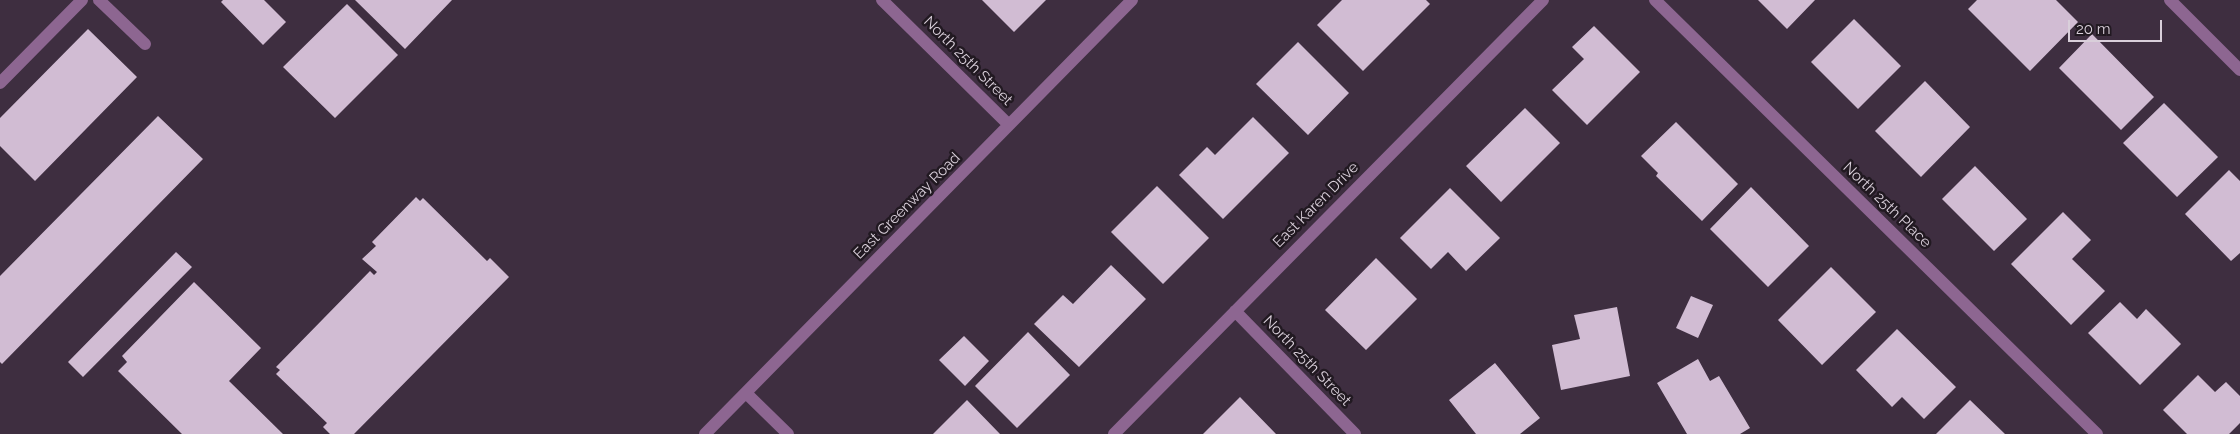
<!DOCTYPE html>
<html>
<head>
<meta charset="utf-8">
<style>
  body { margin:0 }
  #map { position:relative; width:2240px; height:434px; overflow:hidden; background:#3e2e40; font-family:Raleway,sans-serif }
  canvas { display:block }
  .scale { position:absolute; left:2068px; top:20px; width:94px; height:22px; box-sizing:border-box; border:2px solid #d9cfda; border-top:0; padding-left:6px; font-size:15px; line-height:18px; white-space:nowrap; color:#d9cfda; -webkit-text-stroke:4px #211921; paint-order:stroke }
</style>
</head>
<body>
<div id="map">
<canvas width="2240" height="434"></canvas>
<div class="scale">20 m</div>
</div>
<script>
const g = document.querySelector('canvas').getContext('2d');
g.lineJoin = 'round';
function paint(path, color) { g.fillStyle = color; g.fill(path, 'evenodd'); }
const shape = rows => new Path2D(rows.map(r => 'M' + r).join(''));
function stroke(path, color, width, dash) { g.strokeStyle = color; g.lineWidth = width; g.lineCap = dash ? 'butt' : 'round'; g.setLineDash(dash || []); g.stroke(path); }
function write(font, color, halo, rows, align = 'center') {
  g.font = font + ' Raleway,sans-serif'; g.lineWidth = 5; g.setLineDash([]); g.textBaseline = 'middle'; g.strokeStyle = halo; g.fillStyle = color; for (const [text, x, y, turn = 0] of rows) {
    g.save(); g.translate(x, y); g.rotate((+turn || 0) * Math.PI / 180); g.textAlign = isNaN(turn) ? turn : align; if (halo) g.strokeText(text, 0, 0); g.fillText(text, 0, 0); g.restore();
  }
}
paint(shape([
  [223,0,264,0,286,22,263,45,221,2],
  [355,0,452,0,405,49],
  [982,0,1046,0,1014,32],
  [1342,0,1426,0,1430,4,1363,71,1317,25],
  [1758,0,1815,0,1787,29],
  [1977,0,2056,0,2078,22,2030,71,1968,9],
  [347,4,398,55,335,118,283,67],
  [1854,19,1901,66,1858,109,1811,62],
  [1594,26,1640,72,1587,125,1552,90,1584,59,1572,47],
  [88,29,137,77,35,181,0,146,0,118],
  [2092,34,2154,97,2121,130,2059,68],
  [1298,42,1349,93,1308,135,1256,84],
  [1925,81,1970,127,1921,177,1875,131],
  [2164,103,2218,157,2177,197,2123,143],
  [1525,108,1560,143,1501,202,1466,166],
  [158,116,203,159,2,364,0,362,0,276],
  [1253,117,1289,153,1223,219,1179,175,1207,147,1215,155],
  [1676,122,1738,184,1702,221,1656,176,1658,173,1641,156],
  [1975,166,2027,219,1994,251,1942,199],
  [2229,170,2240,181,2240,253,2231,261,2185,214],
  [1157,186,1209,238,1163,284,1111,232],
  [1751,187,1809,246,1768,287,1710,229],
  [1450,188,1500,238,1466,271,1448,252,1431,269,1400,238],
  [416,197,420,201,423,198,487,261,490,258,509,277,354,434,330,434,323,427,327,423,276,374,280,370,276,367,370,271,374,275,377,272,362,259,376,246,372,242],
  [2063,212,2091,240,2072,259,2105,291,2071,325,2011,264],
  [176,252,192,267,83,377,68,362],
  [1376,258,1417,299,1366,350,1325,310],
  [1111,265,1146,299,1079,367,1034,324,1063,295,1073,304],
  [1831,267,1876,312,1822,365,1778,320],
  [194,282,261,348,229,381,283,434,182,434,118,371,127,362,122,356],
  [1691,296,1713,305,1698,338,1676,328],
  [2120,302,2137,319,2146,309,2181,344,2140,385,2088,333],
  [1617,307,1630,376,1561,390,1552,345,1580,339,1574,315],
  [1897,329,1956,387,1924,419,1902,397,1892,407,1856,370],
  [1028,332,1070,375,1017,428,975,386],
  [964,336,989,361,965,386,939,360],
  [1698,359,1710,381,1719,376,1750,428,1740,434,1687,434,1657,383],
  [1495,363,1540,418,1520,434,1476,434,1449,400],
  [2198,375,2215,392,2226,382,2240,396,2240,423,2229,434,2187,434,2163,410],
  [1240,397,1276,434,1203,434],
  [967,400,1000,434,933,434],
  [1970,400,2005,434,1936,434]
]), '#d1bcd3');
stroke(shape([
  [99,0,145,44],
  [882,0,1009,125],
  [1655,0,2097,434],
  [2170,0,2240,70],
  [0,83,82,0],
  [1235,311,1355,434],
  [746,393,788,434],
  [705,434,1132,0],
  [1114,434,1543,0]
]), '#8d6691', 12);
write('15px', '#d9cfda', '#211921', [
  ["North 25th Street",968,61,45],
  ["East Karen Drive",1316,205,-45],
  ["North 25th Place",1887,205,44],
  ["East Greenway Road",907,206,-45],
  ["North 25th Street",1307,361,46]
]);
</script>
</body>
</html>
